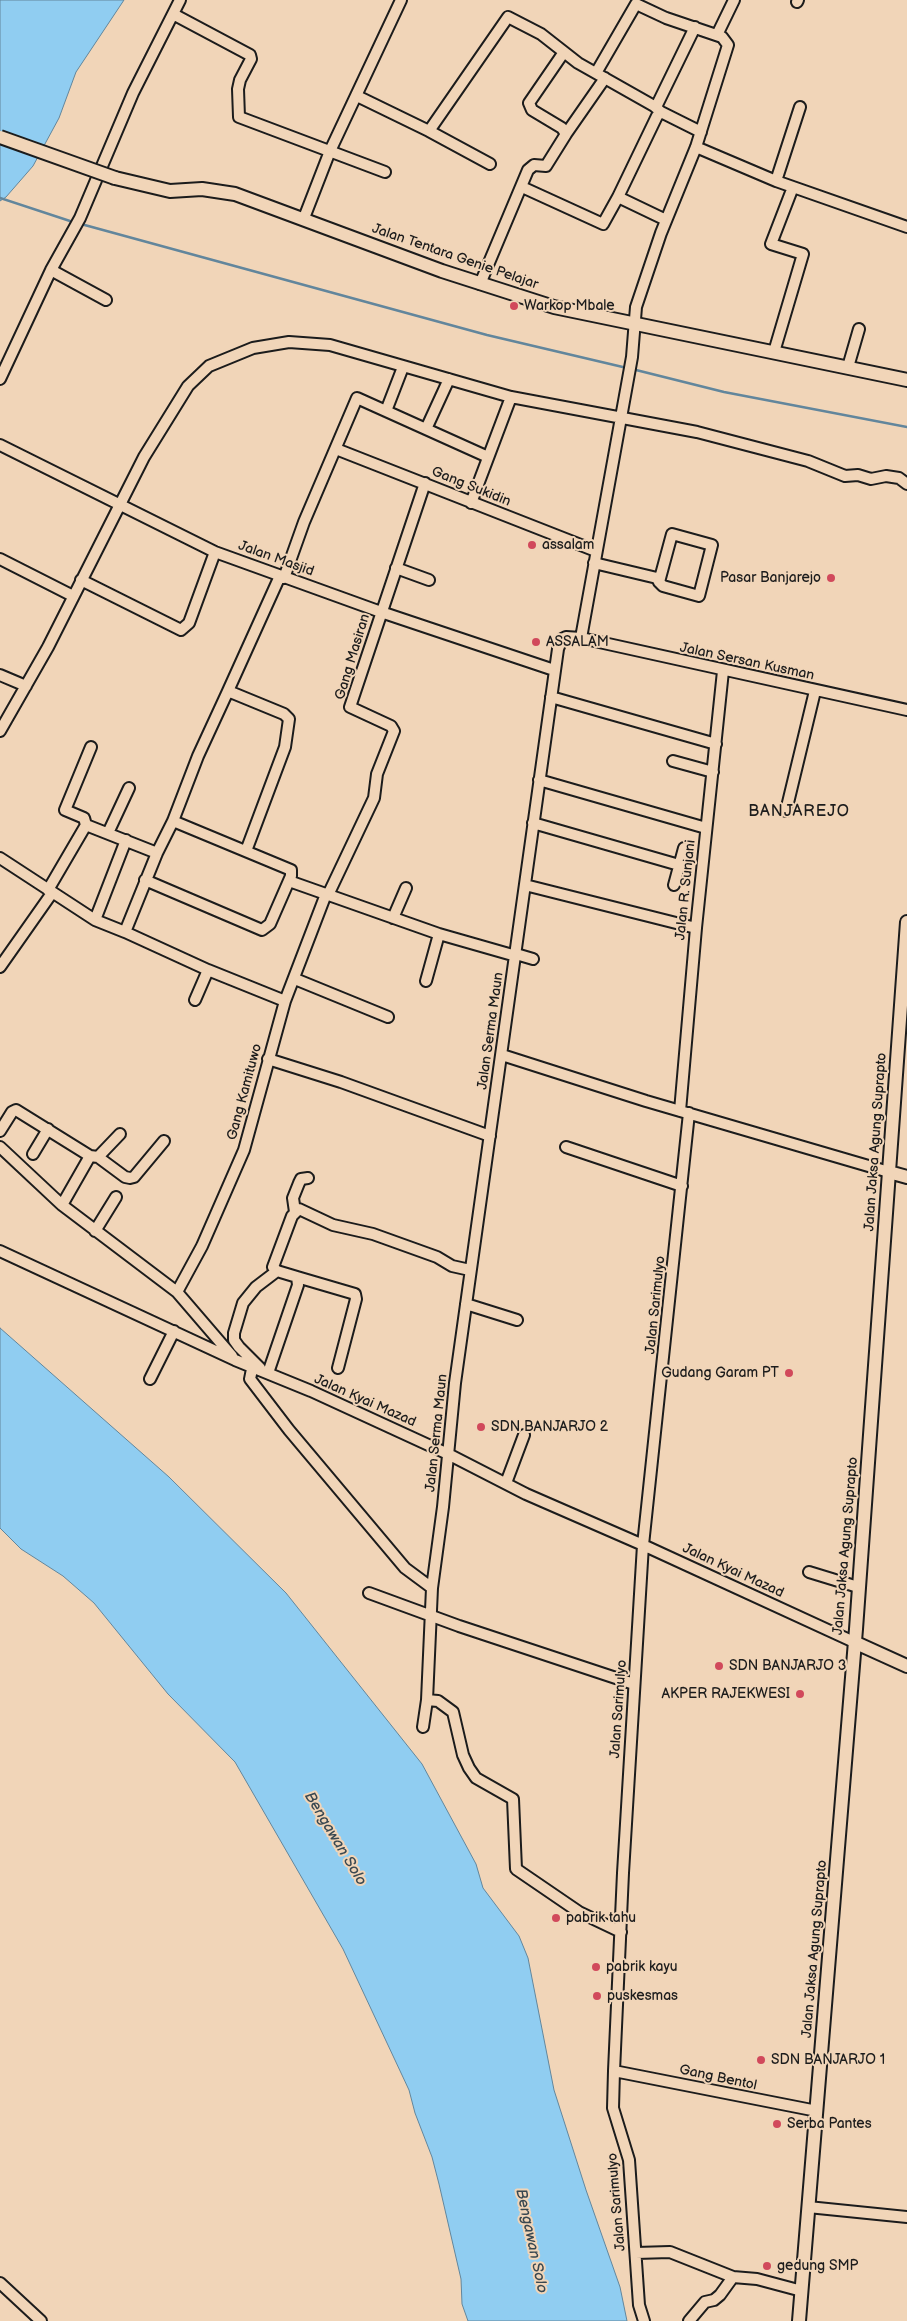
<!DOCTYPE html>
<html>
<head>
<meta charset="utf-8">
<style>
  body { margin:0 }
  canvas { display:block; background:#f1d5b8 }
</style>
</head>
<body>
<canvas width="907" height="2321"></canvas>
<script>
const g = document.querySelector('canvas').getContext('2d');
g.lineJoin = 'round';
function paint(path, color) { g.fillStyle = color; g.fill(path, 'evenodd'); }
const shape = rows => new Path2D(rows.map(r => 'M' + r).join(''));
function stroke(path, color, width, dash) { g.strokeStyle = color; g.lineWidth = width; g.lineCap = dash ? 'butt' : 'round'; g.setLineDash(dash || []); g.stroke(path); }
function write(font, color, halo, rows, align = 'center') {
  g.font = font + ' "Balsamiq Sans",sans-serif'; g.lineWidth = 4; g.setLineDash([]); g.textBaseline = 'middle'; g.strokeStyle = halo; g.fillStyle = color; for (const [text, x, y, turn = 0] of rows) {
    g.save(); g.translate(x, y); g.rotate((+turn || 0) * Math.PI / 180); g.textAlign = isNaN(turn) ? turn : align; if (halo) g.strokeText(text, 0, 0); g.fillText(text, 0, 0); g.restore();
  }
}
const water = shape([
  [0,0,124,0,76,72,59,118,33,166,6,197,0,201,0,0],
  [0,1328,169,1477,286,1593,422,1764,476,1864,483,1888,519,1936,528,1958,554,2090,586,2190,620,2287,627,2321,468,2321,462,2304,461,2279,439,2184,432,2157,415,2113,409,2090,343,1949,235,1762,168,1694,94,1603,63,1576,21,1549,0,1528,0,1328]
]);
paint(water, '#90cdf1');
stroke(water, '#62869c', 1);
stroke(shape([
  [0,198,73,222],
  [81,224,487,335,627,368],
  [632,369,724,392,907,427]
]), '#62869c', 2.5);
const minor = shape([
  [797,2,798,0],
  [173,14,250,55,251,59,240,80,238,89,239,117,385,172],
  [717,35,734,0],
  [357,96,429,131,508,17,541,34,564,52],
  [656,107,695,27],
  [661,112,657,116,618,197,666,220],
  [429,131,490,164],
  [566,134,605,78],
  [696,147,776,181,907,227],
  [776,181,800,107],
  [522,187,603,224,618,197],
  [304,218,330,151,401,0],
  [51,270,106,300],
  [480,284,528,170,534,165,546,166,566,134,562,128,532,110,529,103,564,52,578,63,654,106,661,112,701,132],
  [774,352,803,254,771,244,793,187],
  [848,367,859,329],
  [0,379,51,270,80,218,133,93,180,0],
  [386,411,403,367],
  [426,429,449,379],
  [0,445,215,552,381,612,554,670],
  [336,449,596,551],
  [471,503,511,397],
  [0,559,73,596],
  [594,563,657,578,659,582,663,586,699,596,712,545,672,534,659,582],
  [396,568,429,580],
  [284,578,304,522,357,398,488,457],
  [81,580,181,630,189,623,215,552],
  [581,638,632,357,636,307,661,233,696,147,728,45,722,37,666,18,636,4,596,73],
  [0,675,26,686],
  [551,697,716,744],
  [0,731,48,647,144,457,188,386,209,366,253,348,289,342,330,345,511,397,697,432,808,461,845,476,858,475,871,479,886,476,899,478,907,484],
  [673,761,713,772],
  [539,780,706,828],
  [786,811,815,691],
  [533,823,679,865],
  [86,825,157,853],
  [108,833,129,788],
  [246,851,285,747,289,719,284,714,228,691,280,576],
  [0,858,95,920,125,932,208,970,285,1001],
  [145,880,262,930,270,924,291,876,291,870,173,821],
  [289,881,439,934,516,956],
  [525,885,696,928],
  [674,885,684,848],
  [48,890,86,825,84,818,65,810,91,747],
  [328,895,374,798,377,774,394,731,391,726,350,707,425,483],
  [393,918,406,888],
  [95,920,126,840],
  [125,932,157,853,173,821,198,756,228,691],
  [516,954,533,959],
  [0,967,52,893],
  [295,979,388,1017],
  [426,981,439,934],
  [195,1000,208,970],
  [502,1055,646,1101,889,1172],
  [268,1059,341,1082,490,1136],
  [680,1111,696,928,723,671],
  [0,1131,12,1112,16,1110,90,1156,98,1157,120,1134],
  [0,1147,62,1205,177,1292,232,1356],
  [566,1147,682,1186],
  [33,1154,48,1129],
  [98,1157,125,1177,130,1178,134,1177,164,1141],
  [62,1205,90,1156],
  [295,1212,293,1198,299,1183,301,1179,308,1178],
  [95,1231,116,1197],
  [0,1251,235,1360,311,1391,448,1454,526,1494,643,1545,854,1642],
  [297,1277,355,1294,356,1299,338,1368],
  [177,1292,202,1246,244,1150,285,1001,326,894],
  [466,1304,517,1320],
  [260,1368,239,1347,234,1340,234,1333,243,1303,256,1287,277,1271],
  [256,1369,252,1369,250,1379,289,1430,405,1568,432,1588],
  [268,1373,298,1285,297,1277,277,1271,273,1267,292,1216,299,1209,333,1225,373,1234,437,1257,452,1266,470,1270],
  [150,1379,174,1331],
  [506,1483,524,1435],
  [809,1572,858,1587],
  [369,1593,459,1626,634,1684],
  [423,1727,427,1700],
  [621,1932,579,1912,516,1869,513,1799,476,1778,469,1768,463,1755,453,1712,438,1701,427,1700,432,1588,443,1507,455,1383,558,649,562,639,566,637,581,638,907,710],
  [614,2071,817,2111],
  [808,2207,907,2217],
  [636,2253,670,2252,733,2277,757,2279,802,2291],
  [0,2283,41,2321],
  [644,2321,639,2305,629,2160,613,2108,614,2071,623,1873,643,1545,689,1113],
  [689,2321,705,2302,714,2300,720,2295,733,2277]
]);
const major = shape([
  [115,178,170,191,202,189,235,194,442,271,554,307,907,380],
  [889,1172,907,1177],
  [854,1642,907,1666],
  [799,2321,856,1629,907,922]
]);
stroke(minor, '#1c1c1c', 14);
stroke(major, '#1c1c1c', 16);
stroke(minor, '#f1d5b8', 10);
stroke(major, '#f1d5b8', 12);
const majorBridge = shape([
  [0,137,115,178]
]);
stroke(majorBridge, '#1c1c1c', 16, []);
stroke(majorBridge, '#f1d5b8', 12);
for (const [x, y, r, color] of [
  [514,306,5,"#d1495b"],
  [532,545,5,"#d1495b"],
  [831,578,5,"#d1495b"],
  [536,642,5,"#d1495b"],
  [789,1373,5,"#d1495b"],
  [481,1427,5,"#d1495b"],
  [719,1666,5,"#d1495b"],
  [800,1694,5,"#d1495b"],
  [556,1918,5,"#d1495b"],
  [596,1967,5,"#d1495b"],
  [597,1996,5,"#d1495b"],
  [761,2060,5,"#d1495b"],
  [777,2124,5,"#d1495b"],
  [767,2266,5,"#d1495b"]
]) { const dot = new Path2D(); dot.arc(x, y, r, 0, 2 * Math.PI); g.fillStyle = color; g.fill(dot); stroke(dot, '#f1d5b8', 2); }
write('14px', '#1c1c1c', '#f1d5b8', [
  ["Jalan Tentara Genie Pelajar",455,257,19],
  ["Gang Sukidin",471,487,22],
  ["Jalan Masjid",276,559,20],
  ["Gang Masiran",353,657,-73],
  ["Jalan Sersan Kusman",747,662,12],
  ["Jalan R. Sunjani",686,890,-84],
  ["Jalan Serma Maun",491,1031,-82],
  ["Gang Kamituwo",245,1092,-75],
  ["Jalan Jaksa Agung Suprapto",876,1142,-86],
  ["Jalan Sarimulyo",656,1305,-84],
  ["Jalan Kyai Mazad",365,1401,24],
  ["Jalan Serma Maun",437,1433,-84],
  ["Jalan Jaksa Agung Suprapto",846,1546,-85],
  ["Jalan Kyai Mazad",733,1571,25],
  ["Jalan Sarimulyo",619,1709,-86],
  ["Jalan Jaksa Agung Suprapto",815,1949,-85],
  ["Gang Bentol",718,2078,12],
  ["Jalan Sarimulyo",617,2202,-95]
]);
write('14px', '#1c1c1c', '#f1d5b8', [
  ["Warkop Mbale",524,306],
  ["assalam",542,545],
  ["Pasar Banjarejo",821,578,"right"],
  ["ASSALAM",546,642],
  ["Gudang Garam PT",779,1373,"right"],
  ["SDN BANJARJO 2",491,1427],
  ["SDN BANJARJO 3",729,1666],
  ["AKPER RAJEKWESI",790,1694,"right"],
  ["pabrik tahu",566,1918],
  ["pabrik kayu",606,1967],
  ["puskesmas",607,1996],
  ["SDN BANJARJO 1",771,2060],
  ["Serba Pantes",787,2124],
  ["gedung SMP",777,2266]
], 'left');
write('italic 15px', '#394851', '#f1d5b8', [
  ["Bengawan Solo",335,1839,59],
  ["Bengawan Solo",531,2241,78]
]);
g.letterSpacing = '1px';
write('16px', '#1c1c1c', '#f1d5b8', [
  ["BANJAREJO",799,812]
]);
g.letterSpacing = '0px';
</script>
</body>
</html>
